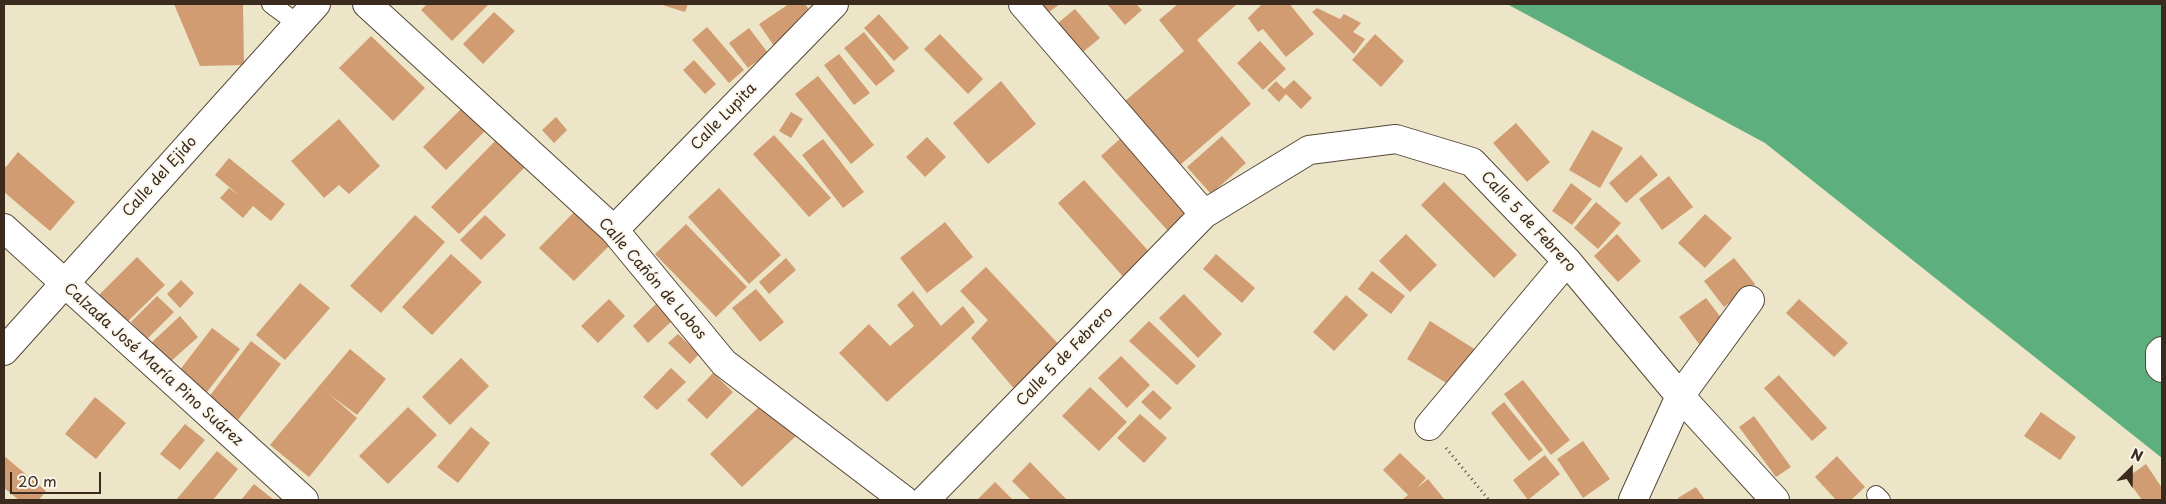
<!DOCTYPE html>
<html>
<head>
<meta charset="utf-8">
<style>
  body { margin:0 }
  #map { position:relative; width:2166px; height:504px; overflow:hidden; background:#ece5c7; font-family:"Playpen Sans",sans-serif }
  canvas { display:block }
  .frame { position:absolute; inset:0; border:5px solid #3b2a1e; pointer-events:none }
  .north { position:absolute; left:2106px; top:444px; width:50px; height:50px; -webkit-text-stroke:4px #fbf7ec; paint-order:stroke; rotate:23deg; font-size:14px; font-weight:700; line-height:20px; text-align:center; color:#3b2a1e }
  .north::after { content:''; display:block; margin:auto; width:18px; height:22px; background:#3b2a1e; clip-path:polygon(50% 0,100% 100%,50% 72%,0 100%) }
  .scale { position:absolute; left:10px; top:472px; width:91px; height:22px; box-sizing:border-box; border:2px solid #3b2a1e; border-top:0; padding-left:6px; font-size:15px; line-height:18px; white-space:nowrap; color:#3b2a1e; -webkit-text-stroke:4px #fbf7ec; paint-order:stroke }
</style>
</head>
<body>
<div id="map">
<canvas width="2166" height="504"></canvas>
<div class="frame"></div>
<div class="north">N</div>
<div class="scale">20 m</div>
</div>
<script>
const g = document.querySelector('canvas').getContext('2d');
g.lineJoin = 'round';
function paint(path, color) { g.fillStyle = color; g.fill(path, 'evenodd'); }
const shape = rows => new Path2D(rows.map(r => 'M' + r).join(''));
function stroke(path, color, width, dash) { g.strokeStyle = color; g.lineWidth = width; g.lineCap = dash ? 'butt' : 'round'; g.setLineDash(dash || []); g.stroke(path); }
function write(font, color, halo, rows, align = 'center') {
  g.font = font + ' "Playpen Sans",sans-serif'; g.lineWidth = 4; g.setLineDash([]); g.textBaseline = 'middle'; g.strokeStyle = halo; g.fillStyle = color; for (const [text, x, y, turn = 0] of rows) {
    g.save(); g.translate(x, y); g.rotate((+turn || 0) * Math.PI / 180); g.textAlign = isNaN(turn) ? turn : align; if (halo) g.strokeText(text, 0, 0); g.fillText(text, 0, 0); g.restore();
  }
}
paint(shape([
  [1507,4,2162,4,2162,458,1765,143]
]), '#5db07d');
paint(shape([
  [174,4,243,4,244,65,200,66],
  [427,4,489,4,452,41,421,10],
  [659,4,688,4,685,12],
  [789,4,805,4,815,18,774,46,759,24],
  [1037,4,1060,4,1045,15],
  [1109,4,1136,4,1142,10,1125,25,1108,5],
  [1178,4,1237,4,1197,40,1251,104,1180,165,1125,101,1184,51,1159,20],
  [1262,4,1292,4,1291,6,1314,34,1286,57,1263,29,1258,32,1248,18],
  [1317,8,1340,19,1344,14,1361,23,1353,32,1365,39,1354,54,1312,12],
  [1075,9,1100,38,1078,56,1053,27],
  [494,12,515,31,483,64,463,44],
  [879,14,909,48,894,61,864,28],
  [707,27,744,70,729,83,692,40],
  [749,28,768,53,748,68,729,43],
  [864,32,895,71,876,86,844,48],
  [940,34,983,79,968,94,924,49],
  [1375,34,1404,61,1381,87,1352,60],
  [371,36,425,88,393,121,339,68],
  [1260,41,1286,69,1263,90,1237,63],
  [839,54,870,93,854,105,824,65],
  [694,60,716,84,705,94,683,70],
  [818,76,874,145,851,164,795,94],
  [1294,80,1312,98,1301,109,1286,94,1279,102,1267,90,1276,81,1284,89],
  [1001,81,1036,124,988,164,953,123],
  [463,107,486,130,446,170,423,147],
  [791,112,803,119,791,138,779,131],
  [556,117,567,130,554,143,542,130],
  [339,119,380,166,349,194,339,185,324,198,291,161],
  [1516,123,1550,162,1527,182,1493,143],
  [1592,130,1623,148,1600,188,1569,170],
  [774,135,831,198,809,217,753,154],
  [1123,136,1190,212,1168,231,1101,156],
  [1222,136,1246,163,1211,194,1187,167],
  [927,137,946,157,925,177,906,157],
  [497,139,526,166,459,234,431,207],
  [823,139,864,192,843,208,802,155],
  [18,152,75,202,50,231,4,192,4,165,6,167],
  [1641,155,1658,175,1626,203,1609,183],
  [229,158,285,204,271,221,253,206,243,218,220,198,229,188,240,196,215,175],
  [1669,176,1693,207,1662,230,1639,199],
  [1084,180,1153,256,1126,280,1058,203],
  [1444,182,1517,255,1494,278,1421,205],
  [1571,183,1592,199,1572,225,1552,211],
  [719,188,781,255,749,284,688,217],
  [1596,202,1621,223,1598,249,1574,228],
  [576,210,611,244,574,281,539,248],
  [1705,214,1732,238,1705,268,1678,243],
  [415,215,445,242,381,313,350,286],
  [485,215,506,235,481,260,460,240],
  [945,222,973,257,927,293,900,258],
  [686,224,747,287,716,317,655,254],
  [1406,234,1437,265,1410,292,1379,261],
  [1617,234,1641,261,1618,282,1594,256],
  [451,254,482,282,432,335,402,307],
  [1216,254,1255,288,1242,303,1203,269],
  [137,257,165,285,125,324,98,296],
  [786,258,796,270,769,294,759,282],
  [1734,258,1755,284,1724,307,1704,281],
  [986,267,1066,352,1022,398,971,338,988,320,960,291],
  [1372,271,1405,296,1391,314,1358,289],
  [181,280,194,293,180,308,167,294],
  [300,283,330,308,285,360,256,335],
  [756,289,784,322,760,342,732,308],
  [913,291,941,326,963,306,975,322,887,402,839,353,869,324,890,346,914,326,897,305],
  [1184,294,1222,334,1198,358,1159,318],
  [1346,295,1368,315,1334,351,1313,332],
  [157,296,174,312,147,339,131,322],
  [1706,298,1729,328,1702,348,1679,317],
  [609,299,625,316,598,343,581,326],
  [1799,299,1848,343,1834,357,1786,313],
  [657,303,673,320,648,343,633,326],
  [180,316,198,337,169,363,151,343],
  [1149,321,1196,366,1177,385,1129,341],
  [1430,321,1476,350,1453,387,1407,359],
  [212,328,240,349,204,396,176,375],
  [678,334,699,354,690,364,668,343],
  [251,341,281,364,238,420,209,397],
  [350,349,386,379,357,415,329,394,357,418,309,477,270,445],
  [1121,356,1150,385,1127,408,1098,378],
  [461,358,489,386,450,425,422,397],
  [671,368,686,382,657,410,643,397],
  [713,373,733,392,707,419,687,400],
  [1779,375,1827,428,1812,441,1764,388],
  [1523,380,1570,440,1551,455,1504,394],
  [1090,387,1127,422,1099,451,1062,416],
  [1153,390,1172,408,1160,420,1141,402],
  [95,397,126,423,96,459,65,434],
  [765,401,797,435,742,487,710,454],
  [1504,402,1543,450,1529,461,1491,413],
  [408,407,437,435,388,484,359,456],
  [2041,412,2076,437,2060,460,2024,436],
  [1140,414,1167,438,1144,463,1117,438],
  [1754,416,1791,467,1776,477,1739,427],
  [185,424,205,440,180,470,160,454],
  [471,427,490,443,458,483,437,467],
  [1583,441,1610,479,1583,498,1557,459],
  [217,451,238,469,213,500,176,500],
  [1400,453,1426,478,1417,488,1428,479,1445,500,1402,500,1408,495,1383,470],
  [1545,455,1560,474,1528,500,1513,480],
  [4,456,46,491,39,500,19,500,4,488],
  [1837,456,1865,487,1851,500,1836,500,1815,477],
  [1030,462,1067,500,1031,500,1012,481],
  [2146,464,2162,488,2162,500,2142,500,2126,478],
  [995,482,1013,500,977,500],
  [254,484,274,500,241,500],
  [1696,487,1705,500,1679,500,1678,498]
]), '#d29c72');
const service = shape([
  [271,4,298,24],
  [1876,495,1881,500]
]);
const minor = shape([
  [367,4,614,230,724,363,904,500],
  [1023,4,1204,214],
  [4,228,304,500],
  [614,230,834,4],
  [4,351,316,4],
  [2162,351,2160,353,2160,366,2162,368],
  [1429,426,1567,261],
  [925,500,1204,214,1309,150,1396,139,1472,162,1567,261,1680,396,1775,500],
  [1633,500,1680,396,1750,300]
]);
stroke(service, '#564637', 20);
stroke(minor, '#564637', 30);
stroke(shape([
  [1446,448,1489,500]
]), '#564637', 3, [1, 4]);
stroke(service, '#fff', 18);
stroke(minor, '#fff', 28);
write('15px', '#3b2a1e', '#fbf7ec', [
  ["Calle Lupita",724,117,-46],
  ["Calle del Ejido",160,177,-48],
  ["Calle 5 de Febrero",1528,222,47],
  ["Calle Cañón de Lobos",652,279,49],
  ["Calle 5 de Febrero",1065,357,-46],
  ["Calzada José María Pino Suárez",153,365,42]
]);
</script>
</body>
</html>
